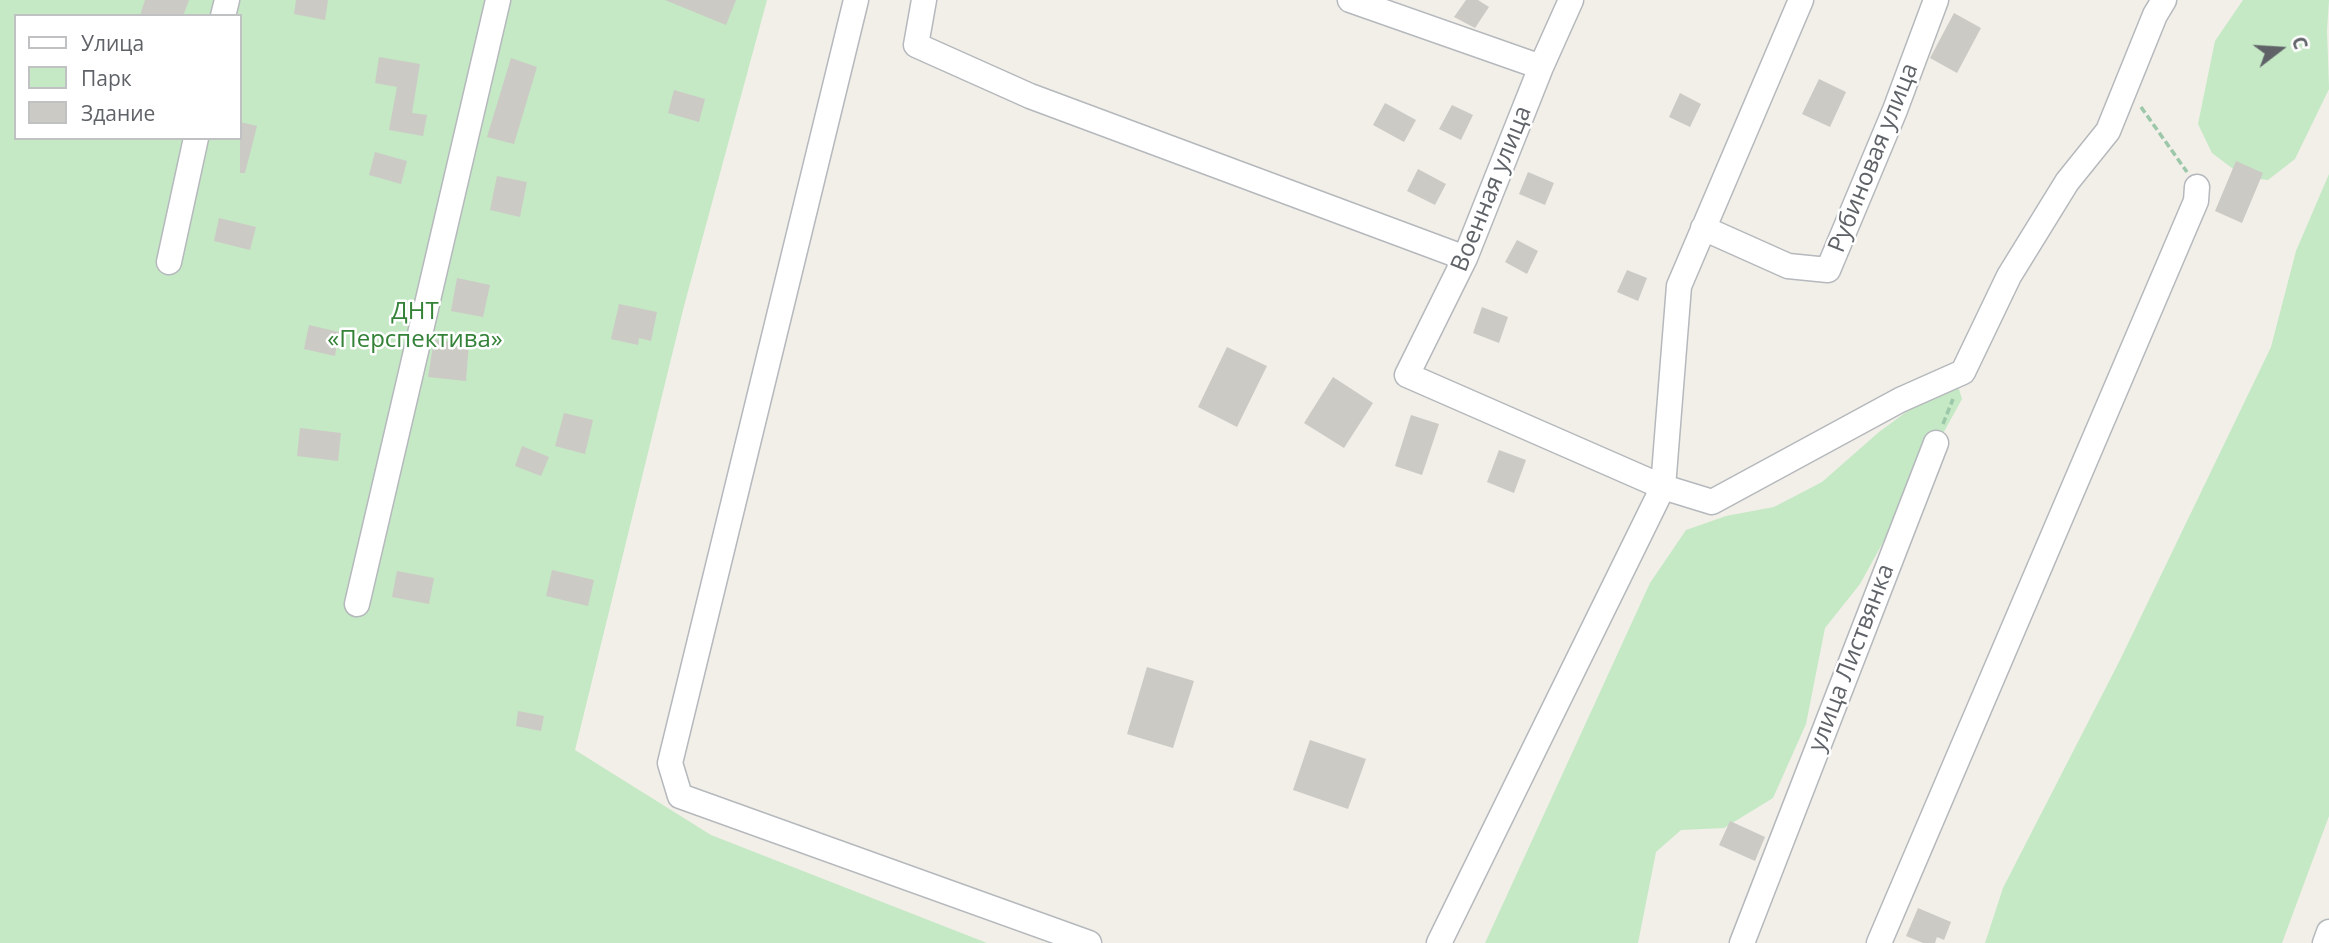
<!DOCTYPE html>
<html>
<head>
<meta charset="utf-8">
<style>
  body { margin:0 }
  #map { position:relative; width:2329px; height:943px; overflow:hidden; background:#f1efe8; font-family:"Open Sans",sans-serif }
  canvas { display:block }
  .legend { position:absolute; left:14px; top:14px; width:228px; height:126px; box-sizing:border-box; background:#fff; border:2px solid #bfc1c3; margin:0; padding:9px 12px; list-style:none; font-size:21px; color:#5f6368 }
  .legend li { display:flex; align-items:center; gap:14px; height:35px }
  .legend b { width:35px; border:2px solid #bfc1c3 }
  .north { position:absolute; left:2245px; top:14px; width:70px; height:70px; -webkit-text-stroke:5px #fff; paint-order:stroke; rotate:73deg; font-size:19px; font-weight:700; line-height:28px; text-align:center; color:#5f6368 }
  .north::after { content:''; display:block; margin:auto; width:24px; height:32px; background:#5f6368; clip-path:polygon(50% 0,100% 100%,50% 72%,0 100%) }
</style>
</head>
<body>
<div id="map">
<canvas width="2329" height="943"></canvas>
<ul class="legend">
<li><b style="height:9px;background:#fff"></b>Улица</li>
<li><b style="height:19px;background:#c5e8c5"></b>Парк</li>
<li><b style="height:19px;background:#cccac5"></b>Здание</li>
</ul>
<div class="north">С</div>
</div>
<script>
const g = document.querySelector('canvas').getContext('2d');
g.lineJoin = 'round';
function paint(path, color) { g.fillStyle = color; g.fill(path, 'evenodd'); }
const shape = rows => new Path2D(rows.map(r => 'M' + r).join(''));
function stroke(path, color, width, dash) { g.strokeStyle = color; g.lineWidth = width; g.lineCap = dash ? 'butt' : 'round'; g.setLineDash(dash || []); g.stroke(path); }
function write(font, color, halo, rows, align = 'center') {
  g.font = font + ' "Open Sans",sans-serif'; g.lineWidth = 5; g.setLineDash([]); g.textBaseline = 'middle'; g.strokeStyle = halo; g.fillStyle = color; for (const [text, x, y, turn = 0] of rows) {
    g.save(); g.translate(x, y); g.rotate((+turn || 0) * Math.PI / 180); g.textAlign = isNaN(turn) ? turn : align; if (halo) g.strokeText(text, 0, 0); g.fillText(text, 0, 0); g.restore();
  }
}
paint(shape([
  [0,0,767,0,684,306,575,750,711,835,987,943,0,943],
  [16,16,240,16,240,138,16,138],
  [2243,0,2329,0,2327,30,2329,89,2295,159,2268,180,2244,177,2212,153,2198,124,2215,41],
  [2329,174,2329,816,2282,943,1985,943,2003,888,2120,660,2271,347,2296,251],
  [1958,386,1962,399,1860,584,1825,628,1806,724,1773,798,1724,828,1681,830,1656,852,1638,943,1485,943,1650,583,1686,530,1726,516,1774,507,1822,482,1879,432,1935,391]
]), '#c5e8c5');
paint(shape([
  [145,0,189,0,183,16,140,16],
  [296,0,328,0,325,20,294,14],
  [665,0,736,0,726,25],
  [1466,0,1478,0,1489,7,1475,28,1454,17],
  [1954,13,1981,28,1957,73,1930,58],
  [379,57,420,64,412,113,427,115,423,136,389,130,397,87,375,83],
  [511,58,537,67,514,144,487,137],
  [1819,79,1846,92,1830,127,1802,114],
  [674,90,705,99,699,122,668,113],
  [1680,93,1701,104,1690,127,1669,117],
  [1385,103,1416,120,1404,142,1373,125],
  [1452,105,1473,115,1461,140,1439,129],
  [240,122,257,126,245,173,240,173],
  [375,152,407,161,401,184,369,175],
  [2236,161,2263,173,2242,223,2215,211],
  [1418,169,1446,184,1435,205,1407,191],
  [1528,172,1554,183,1545,205,1519,194],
  [497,176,527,182,520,217,490,210],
  [219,218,256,227,250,250,214,241],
  [1517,240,1538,251,1527,274,1505,262],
  [1627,270,1647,278,1638,301,1617,292],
  [457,278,490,285,483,317,451,311],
  [619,304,657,312,651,341,639,338,638,345,611,339],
  [1482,307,1508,317,1499,343,1473,333],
  [309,325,339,332,335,356,304,349],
  [434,340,469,343,466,381,428,377],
  [1227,347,1267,366,1237,427,1198,407],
  [1333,377,1373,403,1344,448,1304,423],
  [564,413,593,420,585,454,555,446],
  [1411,415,1439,424,1422,475,1395,466],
  [300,428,341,433,338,461,297,456],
  [522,446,549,457,541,476,515,466],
  [1499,450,1526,460,1514,493,1487,482],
  [552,570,594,580,588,606,546,596],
  [397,571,434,578,429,604,392,597],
  [1147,667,1194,681,1173,748,1127,734],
  [518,711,544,716,541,731,516,726],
  [1310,740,1366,759,1348,809,1293,790],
  [1730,821,1765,837,1755,861,1719,845],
  [1918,908,1951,922,1944,940,1937,937,1935,943,1923,943,1906,936]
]), '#cccac5');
const minor = shape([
  [856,0,670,763,680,796,1089,943],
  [924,0,916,45,1030,96,1465,258],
  [1350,0,1541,67],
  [1571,0,1541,67,1465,258,1407,375,1663,487,1712,502,1900,400,1963,372,2009,276,2067,182,2108,131,2155,15,2164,0],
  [223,16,227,0],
  [1703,228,1788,266,1828,270,1895,110,1936,0],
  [169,262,196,138],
  [357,604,498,0],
  [1439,943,1663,487,1679,286,1801,0],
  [1742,943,1936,443],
  [1879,943,2196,201,2197,187],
  [2325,943,2329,932]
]);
stroke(minor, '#b5b8bc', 27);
stroke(shape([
  [2141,107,2187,172],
  [1943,424,1953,399]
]), '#9cc7a9', 3.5, [7, 3.5]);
stroke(minor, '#fff', 24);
write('24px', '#5f6368', '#fff', [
  ["Рубиновая улица",1874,158,-68],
  ["Военная улица",1492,189,-68],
  ["улица Листвянка",1852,658,-69]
]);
write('24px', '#348238', '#fff', [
  ["ДНТ",415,312],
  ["«Перспектива»",415,340]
]);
</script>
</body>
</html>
